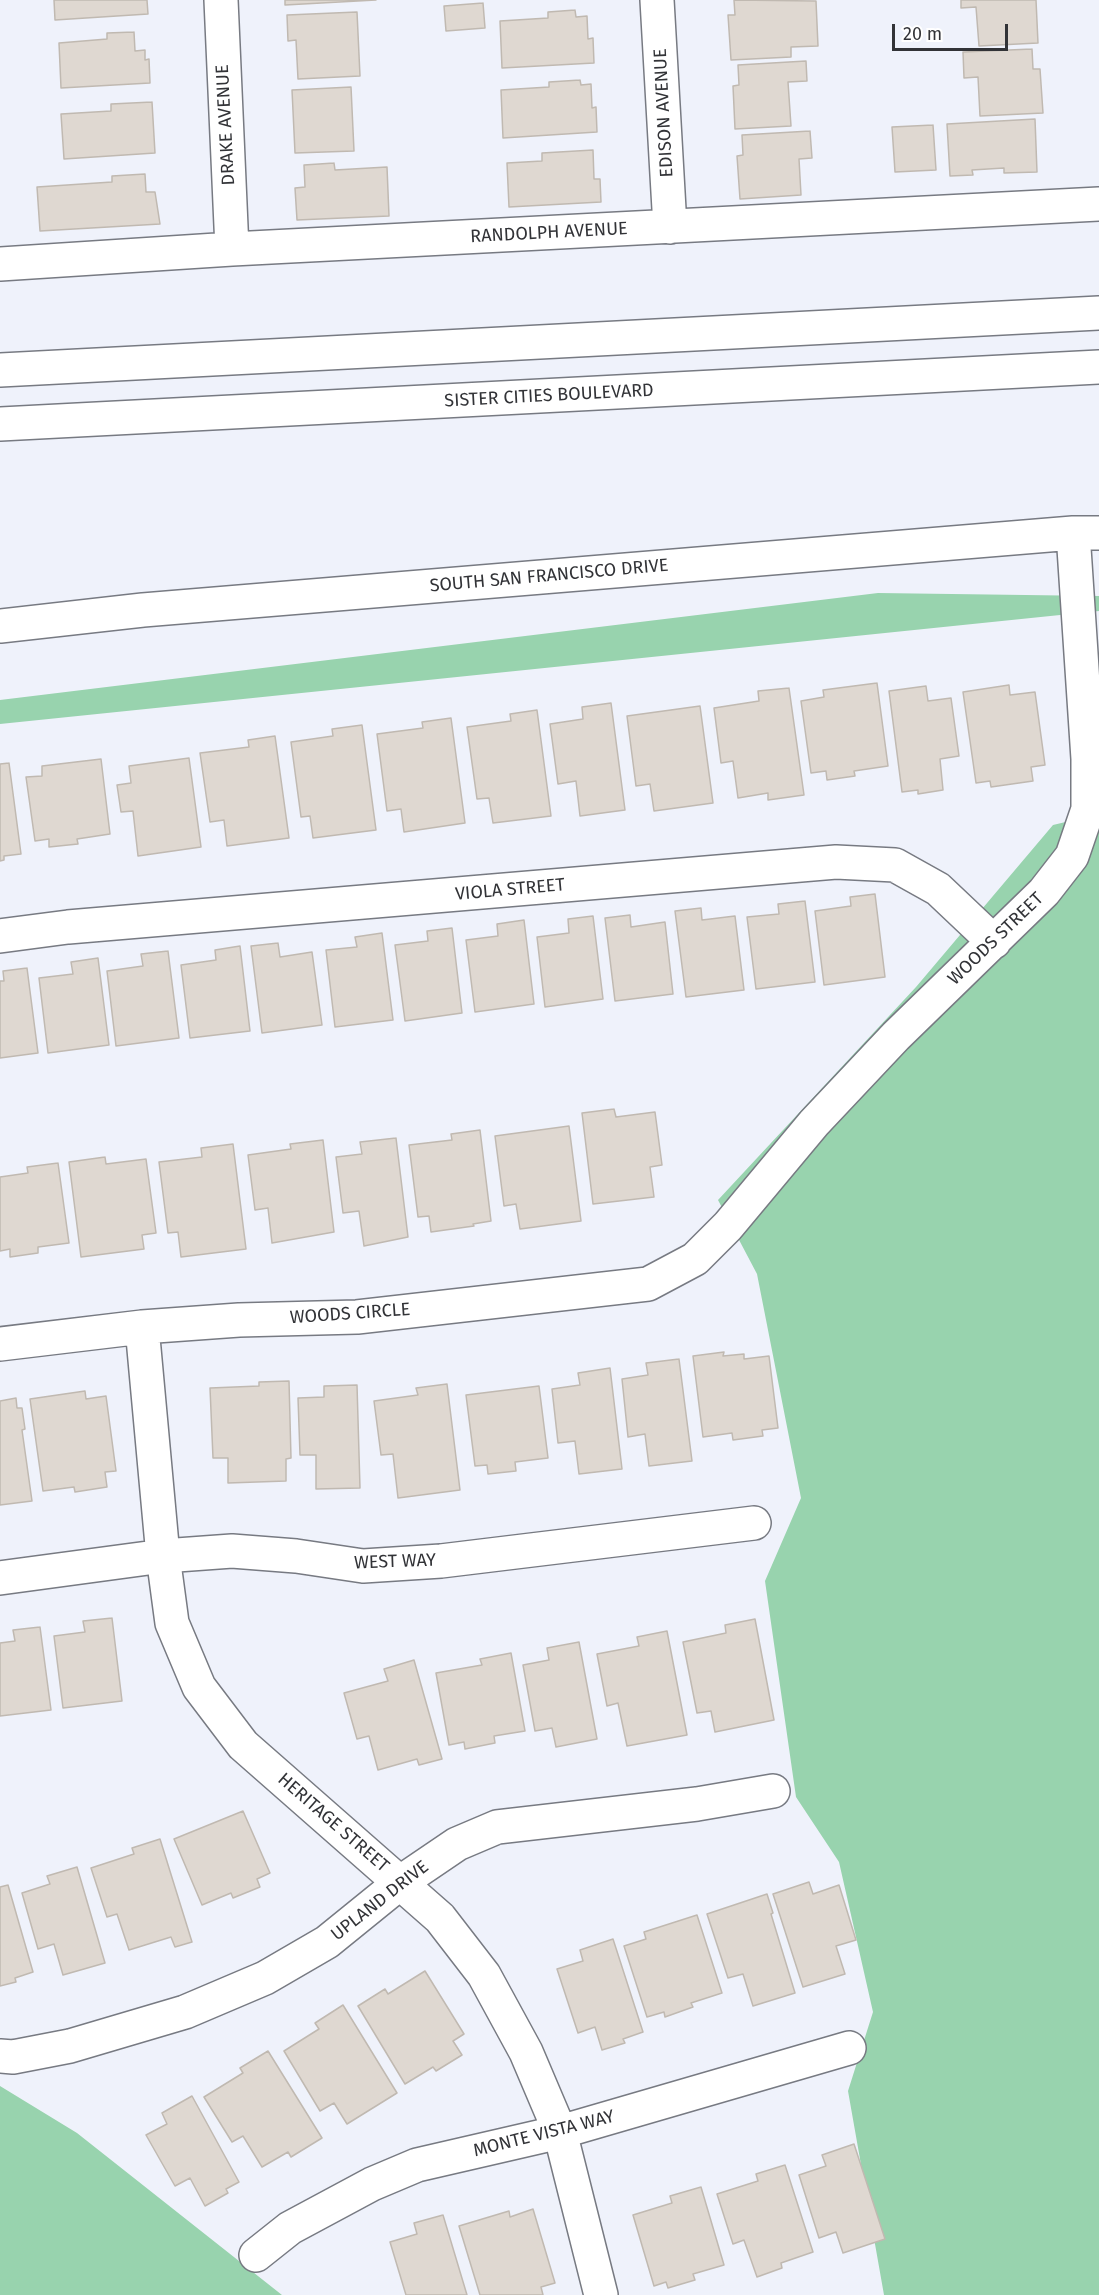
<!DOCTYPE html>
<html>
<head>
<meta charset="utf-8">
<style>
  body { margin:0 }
  #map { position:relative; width:1099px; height:2295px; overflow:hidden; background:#eff2fb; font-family:"Fira Sans",sans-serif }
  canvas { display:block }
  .scale { position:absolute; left:892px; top:24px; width:116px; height:27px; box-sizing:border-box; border:3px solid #323337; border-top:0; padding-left:8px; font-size:18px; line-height:21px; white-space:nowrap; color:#323337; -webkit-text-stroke:4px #fff; paint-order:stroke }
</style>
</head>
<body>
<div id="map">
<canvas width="1099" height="2295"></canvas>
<div class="scale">20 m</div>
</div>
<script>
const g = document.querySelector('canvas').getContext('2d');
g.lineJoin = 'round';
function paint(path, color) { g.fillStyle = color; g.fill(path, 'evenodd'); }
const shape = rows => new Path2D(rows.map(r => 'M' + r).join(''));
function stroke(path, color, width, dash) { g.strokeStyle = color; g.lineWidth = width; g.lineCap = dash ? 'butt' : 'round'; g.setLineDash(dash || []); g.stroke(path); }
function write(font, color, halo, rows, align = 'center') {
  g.font = font + ' "Fira Sans",sans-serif'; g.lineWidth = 4.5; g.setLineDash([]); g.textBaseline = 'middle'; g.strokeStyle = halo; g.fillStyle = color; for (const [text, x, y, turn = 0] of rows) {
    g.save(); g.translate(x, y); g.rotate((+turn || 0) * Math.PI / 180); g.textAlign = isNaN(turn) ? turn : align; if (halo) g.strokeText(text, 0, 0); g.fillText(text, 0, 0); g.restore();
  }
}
paint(shape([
  [878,593,1099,596,1099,611,0,724,0,700],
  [1099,814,1099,2295,884,2295,848,2091,873,2012,839,1862,796,1797,765,1581,801,1498,757,1274,718,1200,916,987,1053,825],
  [0,2086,77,2133,282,2295,0,2295]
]), '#98d3ae');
const building = shape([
  [54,0,147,0,148,14,55,20,54,0],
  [285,0,376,0,285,5,285,0],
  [734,0,816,1,818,46,791,47,791,57,731,60,728,15,735,15,734,0],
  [961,0,1036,0,1038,43,979,46,976,7,961,8,961,0],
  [483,3,485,28,446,31,444,6,483,3],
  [575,10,576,17,587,16,588,39,593,38,594,63,502,68,500,21,548,18,548,12,575,10],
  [357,12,360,76,298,79,296,40,288,41,287,15,357,12],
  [134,32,135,51,145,50,145,60,149,59,150,83,61,88,59,43,107,39,107,33,134,32],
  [1032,49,1033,69,1040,69,1043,113,980,116,978,77,964,78,963,52,1032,49],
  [806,61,807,81,788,82,791,126,735,129,733,86,739,85,738,65,806,61],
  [580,80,581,85,591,84,592,108,596,107,597,132,503,138,501,90,549,87,549,82,580,80],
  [351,87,354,151,295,153,292,90,351,87],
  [152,102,155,153,64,159,61,114,111,111,111,104,152,102],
  [1035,119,1037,172,1004,173,1004,168,972,170,973,175,950,176,947,124,1035,119],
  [933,125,936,170,895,172,892,127,933,125],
  [810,131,812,158,799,159,801,195,740,199,737,156,743,155,742,135,810,131],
  [593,150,594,179,600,179,601,202,509,207,507,163,542,161,542,153,593,150],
  [334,163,335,170,387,167,389,216,297,220,295,188,305,187,304,165,334,163],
  [145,174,146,192,155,192,160,224,40,231,37,187,112,182,112,176,145,174],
  [877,683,888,766,854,771,855,776,827,780,826,771,811,773,801,701,824,697,823,690,877,683],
  [1009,685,1010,695,1035,692,1045,765,1031,767,1033,781,991,787,990,781,976,783,963,692,1009,685],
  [926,686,928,701,951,698,959,756,940,759,943,790,918,794,918,790,902,792,889,691,926,686],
  [789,688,804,795,768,800,768,793,738,798,733,761,721,763,714,708,759,701,758,691,789,688],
  [611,703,625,810,580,816,576,781,558,784,550,724,583,719,582,707,611,703],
  [700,706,713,803,654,811,650,784,636,786,627,716,700,706],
  [537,710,551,816,493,823,489,798,477,799,467,727,511,721,510,714,537,710],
  [451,718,465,823,404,832,401,809,387,811,377,734,423,728,422,722,451,718],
  [362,725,376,830,313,838,310,816,301,817,291,742,333,736,332,729,362,725],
  [275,736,289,838,227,846,224,820,210,822,200,753,249,747,248,740,275,736],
  [189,758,201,847,138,856,133,811,121,812,117,785,131,783,129,766,189,758],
  [101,759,110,834,77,839,78,844,49,847,49,839,35,841,26,777,42,776,42,766,101,759],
  [9,763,21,854,4,856,4,860,0,861,0,764,9,763],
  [875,894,885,977,824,985,815,911,851,906,850,897,875,894],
  [805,901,815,982,756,989,747,917,779,914,778,904,805,901],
  [701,908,702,920,735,916,744,990,686,997,675,911,701,908],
  [630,915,631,927,665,922,673,994,615,1001,605,918,630,915],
  [593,916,603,999,545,1007,537,937,569,933,568,919,593,916],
  [524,920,534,1004,475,1012,466,940,498,936,497,924,524,920],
  [452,928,462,1013,405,1021,395,945,428,941,427,931,452,928],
  [382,933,393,1020,335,1027,326,950,357,947,355,937,382,933],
  [278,943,280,957,312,952,322,1025,262,1033,251,946,278,943],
  [240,946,250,1031,190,1038,181,965,216,960,215,950,240,946],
  [168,951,179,1038,116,1046,107,971,143,966,141,954,168,951],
  [98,958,109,1045,48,1053,39,978,73,974,71,962,98,958],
  [27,968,38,1053,0,1058,0,981,4,981,3,971,27,968],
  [614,1109,616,1117,655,1112,662,1165,650,1167,654,1197,593,1204,582,1113,614,1109],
  [569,1126,581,1221,520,1229,516,1204,504,1206,495,1136,569,1126],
  [480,1130,491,1221,473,1224,474,1226,431,1232,429,1216,418,1217,409,1145,452,1140,451,1134,480,1130],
  [396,1138,408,1237,364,1246,359,1211,343,1213,336,1157,362,1154,360,1142,396,1138],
  [323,1140,334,1232,272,1243,268,1208,255,1210,248,1155,291,1149,290,1144,323,1140],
  [233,1144,246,1249,181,1257,178,1232,168,1233,159,1162,202,1157,201,1148,233,1144],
  [105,1157,106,1164,146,1159,156,1233,142,1235,144,1249,81,1257,69,1162,105,1157],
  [58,1163,69,1243,38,1247,38,1253,10,1257,10,1249,0,1251,0,1177,28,1173,27,1167,58,1163],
  [724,1352,723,1356,744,1354,744,1359,769,1356,778,1428,762,1430,763,1436,733,1440,732,1433,703,1437,693,1356,724,1352],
  [679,1359,692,1461,649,1466,645,1434,628,1437,622,1379,648,1375,646,1363,679,1359],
  [610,1368,622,1469,579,1474,575,1441,558,1443,552,1389,580,1385,578,1373,610,1368],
  [289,1381,291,1458,286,1459,286,1481,228,1483,228,1458,213,1458,210,1388,259,1386,259,1382,289,1381],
  [447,1384,460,1490,398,1498,393,1454,381,1455,374,1401,418,1395,416,1388,447,1384],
  [357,1385,360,1488,316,1489,316,1455,300,1455,298,1398,324,1397,324,1386,357,1385],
  [539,1386,548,1458,515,1462,516,1471,488,1474,487,1465,475,1466,466,1395,539,1386],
  [85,1391,86,1399,106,1396,116,1471,105,1472,107,1487,75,1492,74,1487,43,1491,30,1399,85,1391],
  [16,1398,17,1408,22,1408,25,1429,22,1430,32,1501,0,1505,0,1401,16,1398],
  [112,1618,122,1701,63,1708,54,1636,85,1632,83,1621,112,1618],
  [755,1619,774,1720,715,1732,711,1711,697,1713,683,1642,726,1633,725,1625,755,1619],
  [40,1627,51,1710,0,1716,0,1643,15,1641,13,1630,40,1627],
  [667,1631,687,1735,627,1746,618,1703,607,1706,597,1654,639,1646,637,1637,667,1631],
  [579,1642,597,1739,556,1747,552,1728,535,1731,523,1665,549,1660,547,1648,579,1642],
  [511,1653,525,1731,494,1736,495,1743,465,1749,464,1742,449,1745,436,1673,482,1665,480,1659,511,1653],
  [414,1660,442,1759,419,1765,417,1759,378,1770,369,1736,357,1739,344,1693,388,1681,384,1669,414,1660],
  [243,1811,270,1873,257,1879,260,1887,233,1898,231,1893,202,1905,174,1839,243,1811],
  [160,1839,192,1942,175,1947,171,1937,129,1950,117,1914,107,1917,91,1868,134,1854,132,1848,160,1839],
  [77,1867,105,1963,63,1975,54,1944,38,1949,22,1893,50,1884,47,1876,77,1867],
  [809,1882,813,1894,839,1885,856,1940,836,1946,845,1974,803,1987,773,1894,809,1882],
  [8,1885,33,1972,15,1978,16,1982,0,1986,0,1887,8,1885],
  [767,1894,773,1913,771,1914,795,1993,753,2006,743,1974,728,1978,707,1914,767,1894],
  [697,1915,722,1993,691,2003,693,2007,665,2017,664,2012,647,2017,624,1946,646,1939,644,1932,697,1915],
  [613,1939,643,2032,623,2039,625,2043,602,2050,595,2027,578,2033,557,1969,583,1961,580,1950,613,1939],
  [425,1971,464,2034,453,2041,462,2055,436,2071,433,2067,405,2084,358,2006,385,1989,388,1994,425,1971],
  [343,2005,397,2093,347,2124,334,2103,320,2111,284,2051,319,2029,315,2023,343,2005],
  [268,2051,322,2138,291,2157,288,2152,262,2167,243,2136,232,2142,204,2097,243,2073,240,2068,268,2051],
  [192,2096,239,2182,226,2189,228,2193,205,2206,190,2178,175,2186,146,2135,167,2124,162,2113,192,2096],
  [854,2144,885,2239,843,2253,836,2232,819,2238,799,2175,826,2166,822,2155,854,2144],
  [785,2165,813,2252,781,2263,782,2268,757,2277,744,2240,733,2244,717,2194,758,2181,756,2174,785,2165],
  [701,2187,724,2265,693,2274,695,2280,668,2288,666,2282,654,2286,633,2215,672,2203,670,2196,701,2187],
  [533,2209,555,2283,541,2287,543,2295,480,2295,459,2226,509,2211,510,2217,533,2209],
  [443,2215,467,2295,406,2295,390,2242,417,2234,414,2223,443,2215]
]);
paint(building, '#dfd8d1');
stroke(building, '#c0b9b1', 1.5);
const street = shape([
  [221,0,232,249],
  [657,0,670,227],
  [0,264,232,249,1099,204],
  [0,626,143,610,1073,533,1099,533],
  [0,936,68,927,836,862,895,865,938,889,994,942],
  [142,1327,163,1556,172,1623,199,1687,243,1745,440,1918,484,1975,526,2052,560,2132,601,2295],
  [0,1344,142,1327,239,1320,357,1317,648,1284,695,1259,728,1226,814,1123,896,1036,1044,892,1072,856,1088,809,1088,759,1073,533],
  [0,1578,163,1556,232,1551,296,1556,363,1566,441,1561,754,1523],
  [0,2056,13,2057,70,2046,185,2012,265,1978,327,1942,401,1882,457,1844,497,1827,697,1804,773,1791],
  [256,2255,290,2228,372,2184,417,2165,560,2132,849,2048]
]);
const secondary = shape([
  [0,370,1099,313],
  [0,424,1099,367]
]);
stroke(street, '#777a82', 36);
stroke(secondary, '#777a82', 36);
stroke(street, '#fff', 33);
stroke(secondary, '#fff', 33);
write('18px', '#323337', '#fff', [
  ["EDISON AVENUE",664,113,-93],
  ["DRAKE AVENUE",226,125,-93],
  ["RANDOLPH AVENUE",549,233,-3],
  ["SISTER CITIES BOULEVARD",549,396,-3],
  ["SOUTH SAN FRANCISCO DRIVE",549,576,-5],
  ["VIOLA STREET",510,890,-5],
  ["WOODS STREET",996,939,-44],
  ["WOODS CIRCLE",350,1314,-4],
  ["WEST WAY",395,1562,-2],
  ["HERITAGE STREET",333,1823,41],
  ["UPLAND DRIVE",380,1901,-38],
  ["MONTE VISTA WAY",544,2134,-14]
]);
</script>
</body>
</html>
